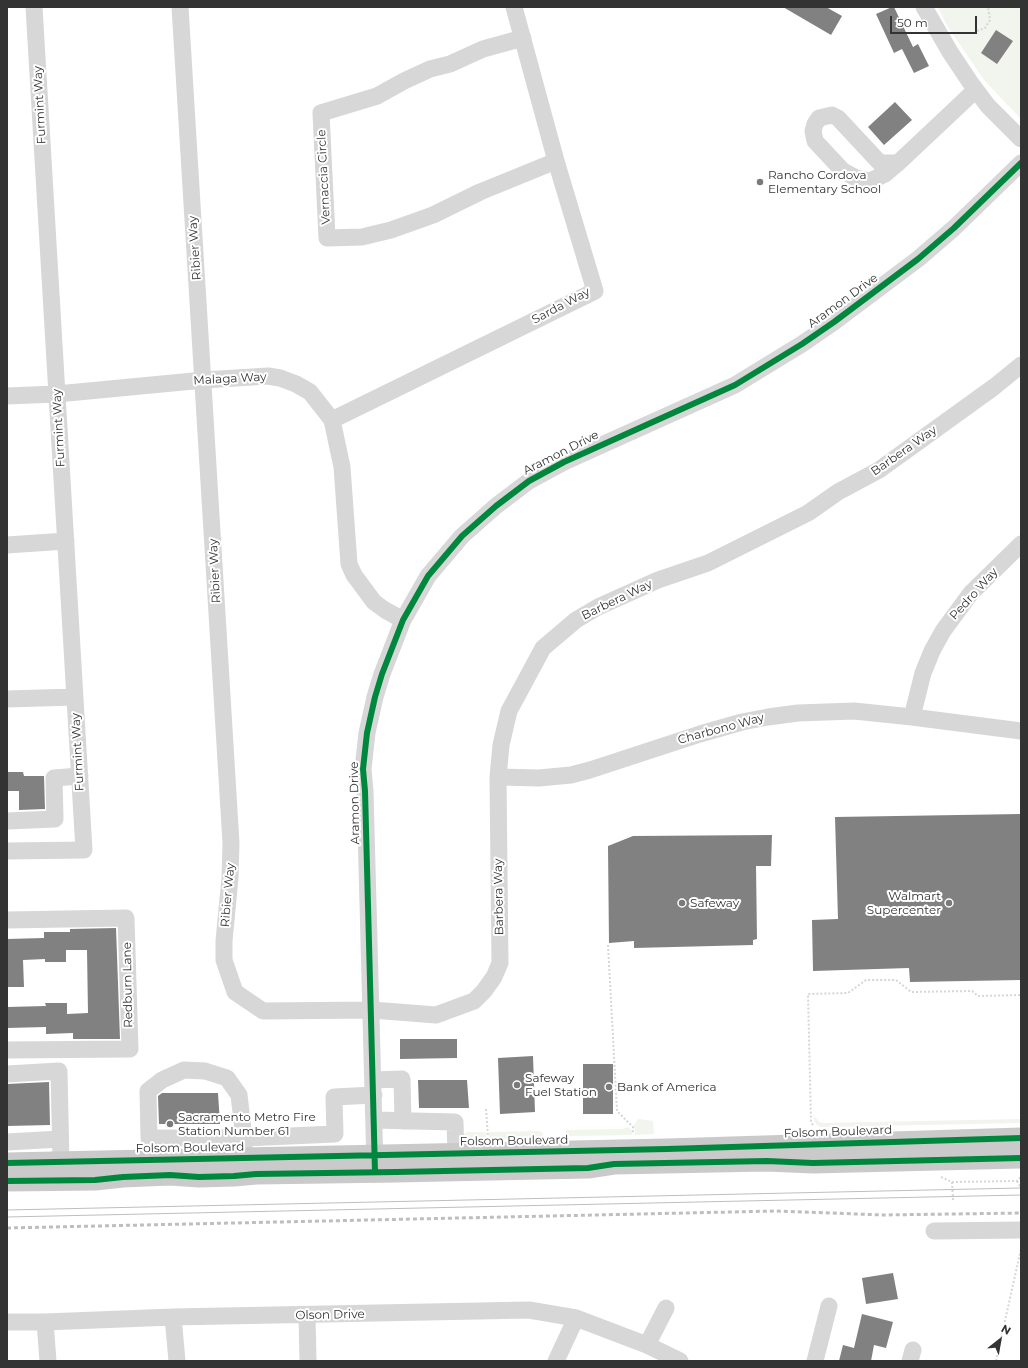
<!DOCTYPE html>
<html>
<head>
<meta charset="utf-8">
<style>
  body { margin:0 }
  #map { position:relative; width:1028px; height:1368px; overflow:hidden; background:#fff; font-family:Montserrat,sans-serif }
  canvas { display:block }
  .frame { position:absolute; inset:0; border:8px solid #333; pointer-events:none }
  .north { position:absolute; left:980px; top:1320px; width:40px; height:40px; -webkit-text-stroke:3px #fff; paint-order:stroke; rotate:31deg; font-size:11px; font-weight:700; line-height:16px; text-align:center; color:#333 }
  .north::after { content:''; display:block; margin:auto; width:14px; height:18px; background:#333; clip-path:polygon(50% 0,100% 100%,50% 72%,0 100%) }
  .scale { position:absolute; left:890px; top:16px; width:87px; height:18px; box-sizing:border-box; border:2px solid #333; border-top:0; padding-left:5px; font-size:12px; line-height:14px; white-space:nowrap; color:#333; -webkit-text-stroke:3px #fff; paint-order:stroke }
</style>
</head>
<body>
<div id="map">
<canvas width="1028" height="1368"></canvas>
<div class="frame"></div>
<div class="north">N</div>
<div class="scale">50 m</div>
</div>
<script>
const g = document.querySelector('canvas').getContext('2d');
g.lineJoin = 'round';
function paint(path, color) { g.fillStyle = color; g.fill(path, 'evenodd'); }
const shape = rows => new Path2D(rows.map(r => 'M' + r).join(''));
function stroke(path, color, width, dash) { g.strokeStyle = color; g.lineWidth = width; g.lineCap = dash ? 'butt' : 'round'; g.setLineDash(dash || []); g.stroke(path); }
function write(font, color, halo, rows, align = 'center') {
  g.font = font + ' Montserrat,sans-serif'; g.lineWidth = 4; g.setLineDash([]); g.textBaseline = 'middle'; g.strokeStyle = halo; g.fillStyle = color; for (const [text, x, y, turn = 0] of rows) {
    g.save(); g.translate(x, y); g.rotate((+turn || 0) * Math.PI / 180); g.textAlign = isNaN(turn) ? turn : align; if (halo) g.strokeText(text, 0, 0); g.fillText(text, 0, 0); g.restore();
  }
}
paint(shape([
  [938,7,1021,7,1021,119,984,80,946,24],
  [813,1114,819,1122,823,1123,1021,1119,1021,1123,822,1127,818,1126,815,1123],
  [638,1119,653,1121,654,1134,635,1135,635,1131,634,1125],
  [628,1127,632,1130,632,1135,566,1136,566,1130,622,1129],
  [540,1131,543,1133,543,1138,489,1139,489,1132],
  [466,1132,486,1132,486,1139,463,1140,464,1134]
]), '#f1f5ed');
paint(shape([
  [783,7,826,7,842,16,831,35],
  [892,7,894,7,913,47,918,44,929,66,914,73,902,49,894,53,876,14],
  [996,30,1013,41,997,64,981,53],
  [895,102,912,120,884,145,868,127],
  [7,772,23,772,24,776,44,776,45,809,19,810,19,791,7,791],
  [1021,814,1021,980,910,982,909,968,813,971,812,920,838,919,835,817],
  [772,835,771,866,756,866,757,939,753,940,753,945,634,948,634,941,609,943,608,846,633,836],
  [116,928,120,1039,73,1039,73,1033,46,1034,46,1027,7,1028,7,1007,46,1006,45,1003,67,1003,67,1014,88,1013,87,950,66,950,66,962,45,962,45,959,23,960,24,987,7,987,7,939,44,938,44,932,70,932,70,929],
  [400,1039,457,1039,457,1058,400,1059],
  [533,1056,535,1112,500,1114,498,1058],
  [583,1064,613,1064,613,1114,583,1114],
  [418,1080,467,1080,469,1108,419,1108],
  [49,1082,50,1125,7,1126,7,1084],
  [162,1093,218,1093,220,1124,159,1124,158,1096],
  [893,1273,898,1299,866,1304,862,1278],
  [862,1314,893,1322,886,1348,874,1345,871,1361,839,1361,843,1345,854,1348]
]), '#818181');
stroke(shape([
  [977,31,985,28,990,20,988,7],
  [608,945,617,1111,633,1127,633,1134],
  [486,1109,488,1137],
  [813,1125,811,1122,808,994,848,993,866,980,896,980,911,992,972,991,978,996,1021,995],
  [941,1177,952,1182,1017,1181,1021,1177],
  [1017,1181,1021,1188],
  [952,1182,953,1200],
  [996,1361,1021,1249]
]), '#d6d6d6', 2, [2, 2]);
stroke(shape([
  [180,7,231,843,230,878,224,941,224,960,235,992,263,1011,372,1010,436,1015,474,1001,484,991,494,977,500,963,498,777,501,745,509,711,543,648,576,620,598,607,658,580,708,563,808,513,838,492,879,470,994,387,1021,365],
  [924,7,950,52,970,82,988,106,1021,139],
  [523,38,483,49,450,64,430,69,404,81,377,96,321,113,327,238,362,237,391,230,433,215,480,192,556,161],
  [898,163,880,163,838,118,832,115,819,118,815,124,813,131,815,141,843,171,856,178,870,181,885,174,898,163,965,100,968,97,976,90],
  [7,396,57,394,204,380,268,376,280,378,296,384,310,392,332,420,342,467,349,564,354,575,374,602,385,610,403,620],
  [332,420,595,291,556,161,514,7],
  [7,545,66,541],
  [7,699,75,697],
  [912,717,923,673,932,651,943,631,971,593,1021,544],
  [498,777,539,778,571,775,590,770,700,734,742,722,768,717,798,713,854,711,912,717,1021,731],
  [7,821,55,819,54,778,80,776],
  [7,851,84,850,34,7],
  [7,920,126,918,130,1049,7,1050],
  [184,1070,205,1071,227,1078,239,1095,244,1138,149,1138,148,1091,162,1080,184,1070],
  [7,1074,59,1071,61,1162],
  [373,1080,402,1079,403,1121],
  [374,1120,455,1122,456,1154],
  [7,1142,60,1139],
  [244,1150,244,1138,335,1134,334,1097,374,1095],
  [375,1167,365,791,363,769,367,733,375,697,382,674,403,620,428,576,462,536,496,506,529,481,564,462,735,385,802,344,834,322,918,259,954,228,1021,163],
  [934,1231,1021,1230],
  [307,1315,308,1361],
  [173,1317,177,1361],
  [7,1322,45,1322,173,1317,529,1310,576,1318,647,1345,680,1361],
  [45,1322,48,1361],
  [647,1345,666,1308],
  [556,1361,576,1318],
  [815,1361,829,1306],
  [910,1361,913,1350]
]), '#d7d7d7', 17);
stroke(shape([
  [7,1163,667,1149,1021,1138],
  [7,1181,95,1180,123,1177,170,1175,199,1177,234,1176,256,1174,396,1172,588,1168,614,1164,767,1161,813,1163,1021,1158]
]), '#cacaca', 21);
stroke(shape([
  [7,1210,1021,1188],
  [7,1217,1021,1195]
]), '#bebebe', 1);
stroke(shape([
  [7,1228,776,1211,884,1215,1021,1213]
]), '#bebebe', 3, [4, 3]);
stroke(shape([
  [7,1163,667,1149,1021,1138],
  [375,1172,365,791,363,769,367,733,375,697,382,674,403,620,428,576,462,536,496,506,529,481,564,462,735,385,802,344,834,322,918,259,954,228,1021,163],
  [7,1181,95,1180,123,1177,170,1175,199,1177,234,1176,256,1174,396,1172,588,1168,614,1164,767,1161,813,1163,1021,1158]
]), '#00873e', 6);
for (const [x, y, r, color] of [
  [760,182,4,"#7a7a7a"],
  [682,903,4,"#7a7a7a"],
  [949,903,4,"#7a7a7a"],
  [517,1085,4,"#7a7a7a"],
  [609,1087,4,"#7a7a7a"],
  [170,1124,4,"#7a7a7a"]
]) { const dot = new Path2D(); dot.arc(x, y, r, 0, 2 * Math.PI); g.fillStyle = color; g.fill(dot); stroke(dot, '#fff', 1.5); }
write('12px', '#333', '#fff', [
  ["Furmint Way",40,105,-93],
  ["Vernaccia Circle",324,177,-93],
  ["Ribier Way",195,248,-94],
  ["Aramon Drive",843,301,-36],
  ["Sarda Way",561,306,-28],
  ["Malaga Way",230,379,-3],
  ["Furmint Way",59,428,-93],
  ["Barbera Way",904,451,-35],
  ["Aramon Drive",561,453,-27],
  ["Ribier Way",215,571,-93],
  ["Pedro Way",974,594,-48],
  ["Barbera Way",617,600,-26],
  ["Charbono Way",721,729,-15],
  ["Furmint Way",78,752,-93],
  ["Aramon Drive",355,803,-91],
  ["Ribier Way",228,895,-85],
  ["Barbera Way",499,897,-91],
  ["Redburn Lane",128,985,-91],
  ["Folsom Boulevard",838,1132,-2],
  ["Folsom Boulevard",514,1141,-1],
  ["Folsom Boulevard",190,1148,-1],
  ["Olson Drive",330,1315,-1]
]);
write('12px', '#333', '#fff', [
  ["Rancho Cordova",768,175],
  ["Elementary School",768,189],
  ["Walmart",941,896,"right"],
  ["Supercenter",941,910,"right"],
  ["Safeway",690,903],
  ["Safeway",525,1078],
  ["Fuel Station",525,1092],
  ["Bank of America",617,1087],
  ["Sacramento Metro Fire",178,1117],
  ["Station Number 61",178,1131]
], 'left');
</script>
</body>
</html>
